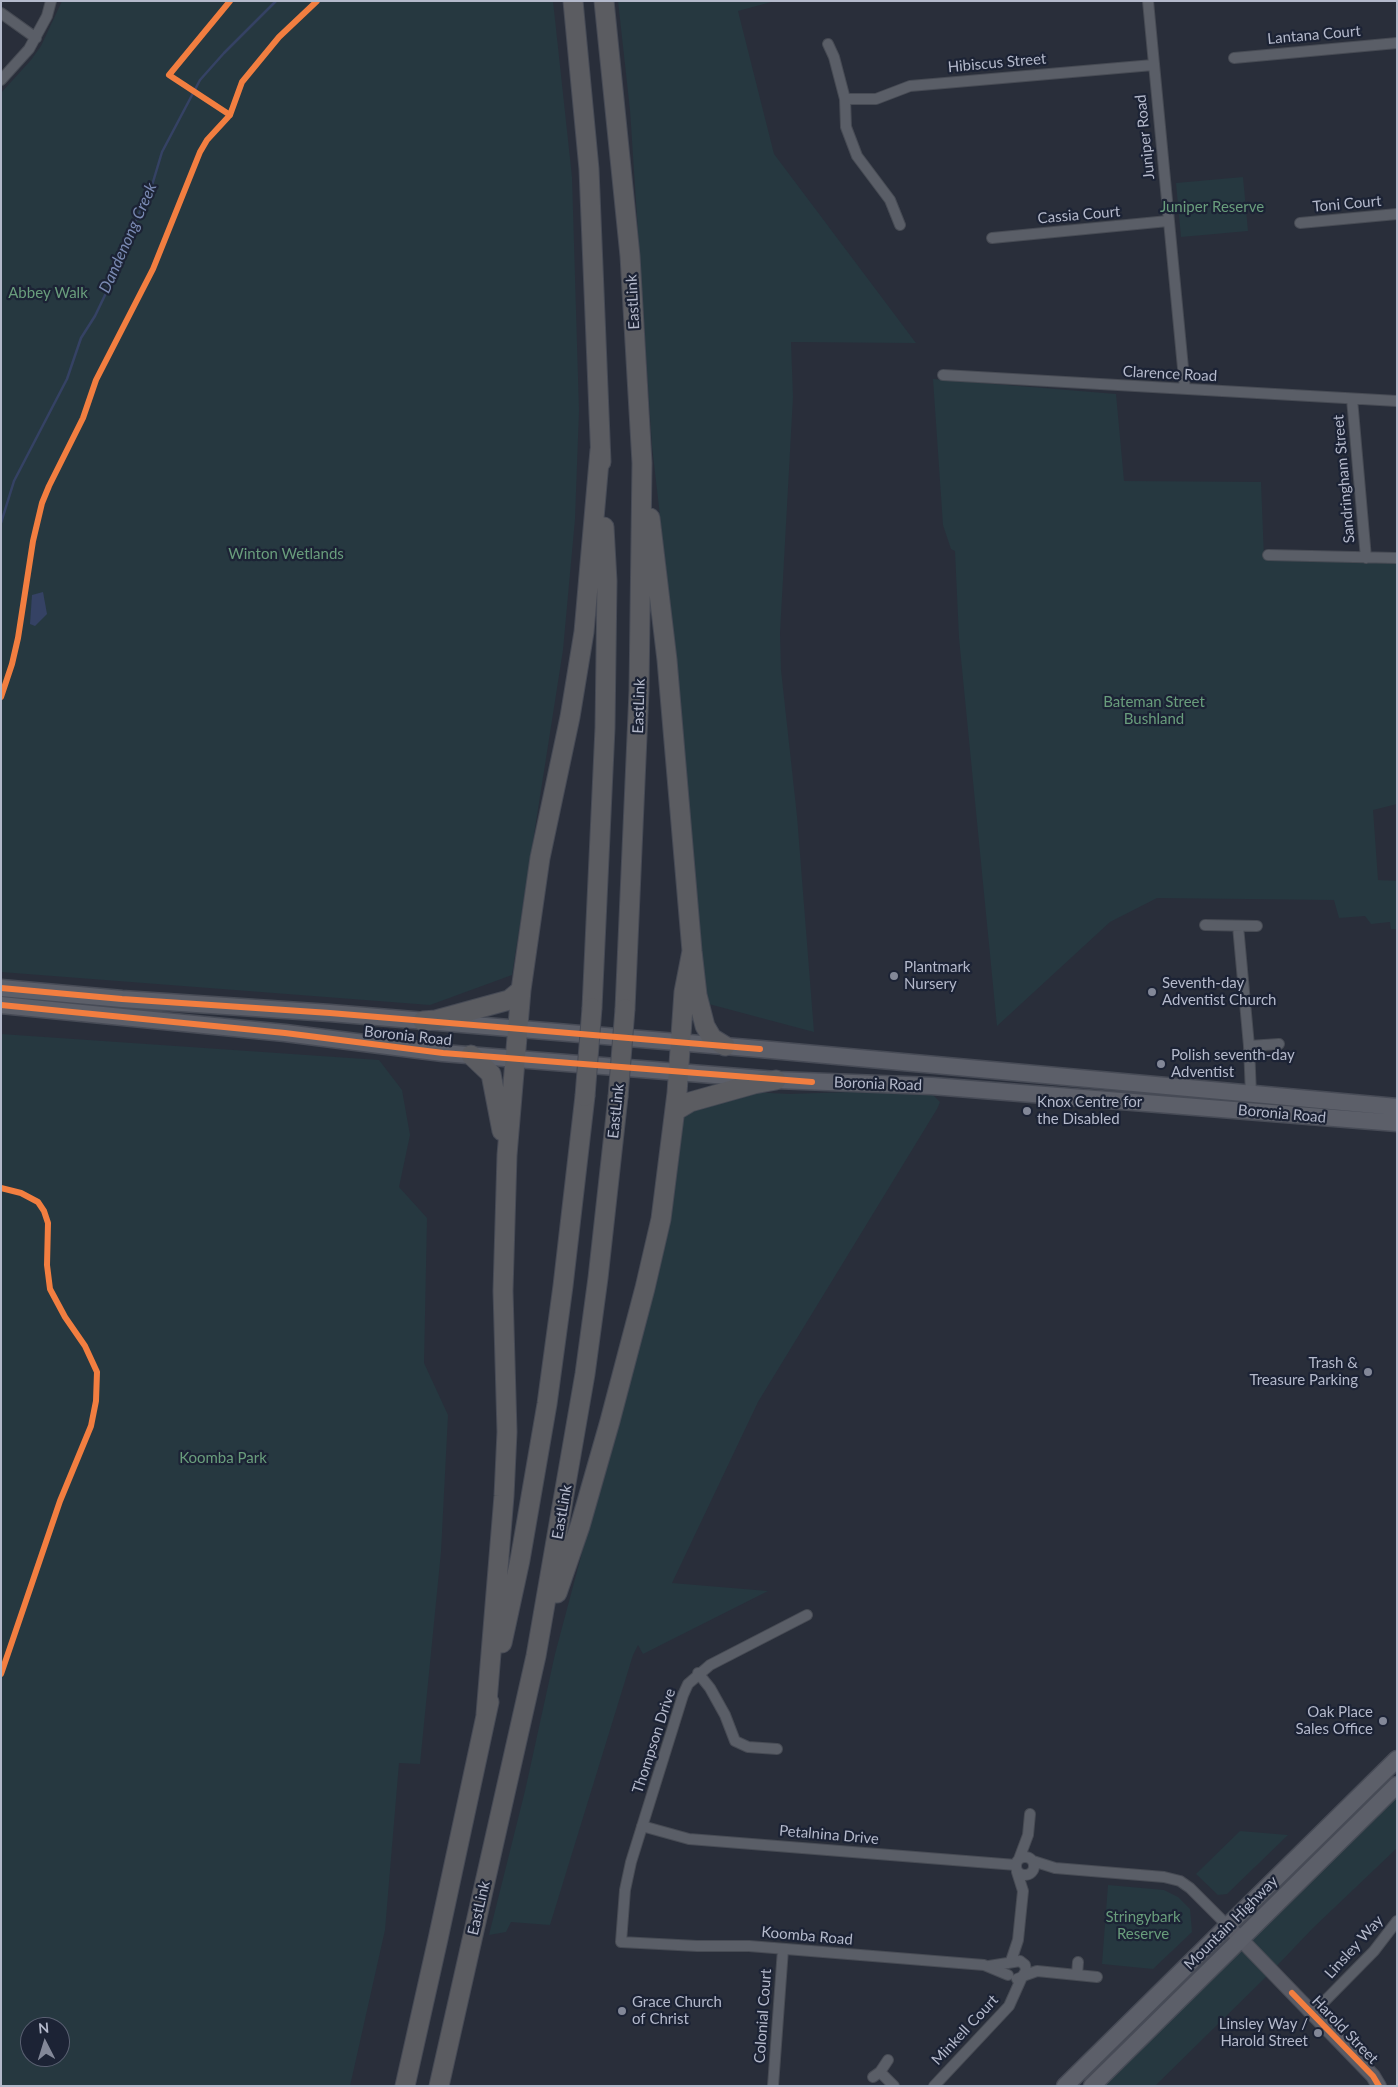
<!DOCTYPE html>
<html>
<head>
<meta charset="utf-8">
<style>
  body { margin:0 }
  #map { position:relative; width:1398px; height:2087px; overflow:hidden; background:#292e3a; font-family:Lato,sans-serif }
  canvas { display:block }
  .frame { position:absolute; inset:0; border:2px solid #b4b9cb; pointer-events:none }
  .north { position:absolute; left:20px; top:2017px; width:50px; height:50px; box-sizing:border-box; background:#1c2335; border:1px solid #595f71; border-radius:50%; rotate:355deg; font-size:14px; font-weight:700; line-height:20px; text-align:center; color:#b4b9cb }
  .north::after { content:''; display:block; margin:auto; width:18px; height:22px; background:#838898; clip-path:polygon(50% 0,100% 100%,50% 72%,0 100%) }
</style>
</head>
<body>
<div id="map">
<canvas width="1398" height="2087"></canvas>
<div class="frame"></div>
<div class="north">N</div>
</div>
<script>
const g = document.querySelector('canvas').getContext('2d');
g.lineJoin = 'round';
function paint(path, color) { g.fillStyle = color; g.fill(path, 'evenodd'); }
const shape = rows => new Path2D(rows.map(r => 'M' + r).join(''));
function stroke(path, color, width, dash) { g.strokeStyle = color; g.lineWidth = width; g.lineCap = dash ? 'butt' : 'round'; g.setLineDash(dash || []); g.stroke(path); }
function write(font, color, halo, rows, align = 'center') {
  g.font = font + ' Lato,sans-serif'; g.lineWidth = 4.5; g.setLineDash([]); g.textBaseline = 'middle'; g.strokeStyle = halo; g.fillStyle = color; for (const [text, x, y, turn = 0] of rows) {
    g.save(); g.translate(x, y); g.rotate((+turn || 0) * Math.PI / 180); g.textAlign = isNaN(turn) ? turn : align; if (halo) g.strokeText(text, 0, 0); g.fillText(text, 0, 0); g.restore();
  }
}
paint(shape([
  [62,1,553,1,572,177,579,411,575,519,563,650,512,975,430,1005,1,972,1,93,31,60,41,46],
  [618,1,775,1,738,11,774,154,916,343,791,342,793,397,780,633,781,670,797,816,814,1032,705,1003,699,918,670,603,652,446,630,110],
  [1243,177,1248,231,1181,237,1176,183],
  [933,379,1116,394,1124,481,1261,482,1264,558,1397,562,1397,804,1373,810,1378,880,1397,881,1397,929,1391,929,1390,922,1371,924,1365,916,1339,918,1334,900,1157,898,1110,922,997,1026,959,638,955,551,951,549,943,525],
  [1,1034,379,1060,402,1090,410,1135,399,1187,427,1218,424,1363,448,1415,441,1552,420,1764,399,1763,385,1930,350,2086,1,2086],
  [30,2027,60,2027,60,2057,30,2057],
  [751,1092,789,1094,850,1092,933,1095,940,1102,937,1109,758,1402,672,1583,768,1591,643,1654,638,1645,633,1655,550,1925,511,1922,506,1932,489,1935,525,1791,555,1654,652,1290,682,1116,692,1107],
  [1397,1785,1397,1848,1313,1928,1271,1972,1155,2086,1093,2086],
  [1240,1831,1288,1835,1227,1894,1218,1895,1196,1874],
  [1108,1885,1164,1890,1178,1897,1190,1909,1192,1932,1153,1969,1102,1964]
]), '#263840');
paint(shape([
  [43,592,47,614,35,626,30,624,32,595]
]), '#354264');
stroke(shape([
  [1,523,14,481,67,379,81,338,95,316,119,266,132,228,150,192,162,152,200,80,224,53,276,1]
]), '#354264', 2.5);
const street = shape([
  [1148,1,1185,389],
  [1,13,36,38],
  [828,44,834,57,845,99,846,127,857,156,890,200,900,225],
  [1234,58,1397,43],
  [1,80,29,49,47,16,51,1],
  [845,99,876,99,910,86,1153,65],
  [1300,223,1397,214],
  [992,238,1168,221],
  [943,375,1397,401],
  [1352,399,1366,558],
  [1268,555,1397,558],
  [1205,925,1257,926],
  [1238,926,1249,1046,1251,1095],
  [1249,1046,1279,1044],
  [807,1615,710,1665,688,1684,683,1695,631,1862,625,1890,621,1942,697,1946,749,1946,984,1965,1008,1975],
  [698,1673,710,1688,725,1715,735,1741,748,1747,777,1749],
  [642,1826,689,1839,1016,1865],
  '1016 1866a9 9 0 1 1 18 0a9 9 0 1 1-18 0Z',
  [1019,1859,1028,1835,1030,1814],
  [1033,1861,1055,1868,1164,1877,1180,1881,1190,1888,1228,1926],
  [1011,1961,1018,1940,1023,1891,1017,1872],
  [989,1966,1020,1961,1025,1965,1026,1971,1022,1977,1017,1979],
  [1077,1975,1078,1962],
  [1023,1976,1037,1971,1097,1977],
  [1312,2014,1374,1951,1397,1921],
  [880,2072,894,2086],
  [873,2077,880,2072,888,2060],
  [773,2086,783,1949],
  [934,2086,1009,2006,1022,1977]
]);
const secondary = shape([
  [1228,1926,1373,2076,1379,2086]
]);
const primary = shape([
  [1,988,122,999,330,1013,760,1049,1397,1107],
  [1,1005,285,1033,443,1053,776,1080,932,1086,1397,1123],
  [1065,2086,1397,1759],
  [1092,2086,1397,1785]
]);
const highway = shape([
  [573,1,589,169,601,462],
  [604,1,630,256,642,463,639,691,625,1009],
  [650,518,667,660,692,951,697,995,705,1026,712,1038,725,1046],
  [592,1008,605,728,607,581,604,527],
  [423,1021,436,1020,509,1000,521,990],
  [471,1055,491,1074,502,1131],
  [675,1111,690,1102,754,1084,776,1080],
  [557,1593,580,1526,610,1421,645,1288,661,1219,677,1093,684,992,692,951],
  [502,1643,520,1560,547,1404,563,1286,585,1096],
  [486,1714,504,1496,507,1432,503,1291,507,1155,521,990,540,858,570,717,584,632,600,450],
  [405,2086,438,1939,489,1702],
  [439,2086,536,1656,585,1374,598,1278,618,1097]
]);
stroke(street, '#474b54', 12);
stroke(secondary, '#474b54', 16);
stroke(primary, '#474b56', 19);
stroke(highway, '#464a55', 21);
stroke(street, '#5a5e67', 10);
stroke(secondary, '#595b65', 14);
stroke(primary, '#5c5f69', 16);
stroke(highway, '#5b5c61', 19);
const highwayBridge = shape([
  [585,1096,592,1008],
  [618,1097,625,1009]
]);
stroke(highwayBridge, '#464a55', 21, []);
stroke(highwayBridge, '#5b5c61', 19);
stroke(shape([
  [230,115,169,75,230,1],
  [1,697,12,664,18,638,33,541,42,503,49,486,83,418,96,380,153,269,200,152,207,140,230,115,242,82,279,37,317,1],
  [1,988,122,999,330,1013,760,1049],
  [1,1005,285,1033,443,1053,812,1082],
  [1,1188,21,1193,38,1202,44,1211,48,1223,47,1265,50,1289,65,1317,85,1346,97,1372,96,1401,91,1426,60,1501,1,1674],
  [1292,1993,1373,2076,1379,2086]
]), '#f27e40', 6);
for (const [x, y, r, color] of [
  [894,976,5,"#838898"],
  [1152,992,5,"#838898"],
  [1161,1064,5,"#838898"],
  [1027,1111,5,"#838898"],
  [1368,1372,5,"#838898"],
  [1383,1721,5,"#838898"],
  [622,2011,5,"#838898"],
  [1318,2033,5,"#838898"]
]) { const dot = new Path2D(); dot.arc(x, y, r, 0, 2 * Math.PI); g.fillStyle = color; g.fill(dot); stroke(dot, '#1c2335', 2); }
write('15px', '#b4b9cb', '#1c2335', [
  ["Lantana Court",1314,35,-5],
  ["Hibiscus Street",997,63,-5],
  ["Juniper Road",1145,137,-96],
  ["Toni Court",1347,204,-5],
  ["Cassia Court",1079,215,-5],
  ["EastLink",633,302,-93],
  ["Clarence Road",1170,374,3],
  ["Sandringham Street",1344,479,-95],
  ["EastLink",639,706,-88],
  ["Boronia Road",408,1036,6],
  ["Boronia Road",878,1084,2],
  ["EastLink",616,1111,-84],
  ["Boronia Road",1282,1114,5],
  ["EastLink",562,1512,-80],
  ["Thompson Drive",654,1741,-72],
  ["Petalnina Drive",829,1835,5],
  ["EastLink",479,1908,-77],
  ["Mountain Highway",1231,1923,-45],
  ["Koomba Road",807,1936,5],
  ["Linsley Way",1354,1947,-48],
  ["Colonial Court",763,2016,-86],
  ["Minkell Court",965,2030,-47],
  ["Harold Street",1345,2030,46]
]);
write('15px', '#699d7c', '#1c2335', [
  ["Juniper Reserve",1212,207],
  ["Abbey Walk",48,293],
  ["Winton Wetlands",286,554],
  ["Bateman Street",1154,702],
  ["Bushland",1154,719],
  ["Koomba Park",223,1458],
  ["Stringybark",1143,1917],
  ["Reserve",1143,1934]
]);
write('15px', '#b4b9cb', '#1c2335', [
  ["Plantmark",904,967],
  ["Nursery",904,984],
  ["Seventh-day",1162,983],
  ["Adventist Church",1162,1000],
  ["Polish seventh-day",1171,1055],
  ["Adventist",1171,1072],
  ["Knox Centre for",1037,1102],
  ["the Disabled",1037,1119],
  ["Trash &",1358,1363,"right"],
  ["Treasure Parking",1358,1380,"right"],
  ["Oak Place",1373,1712,"right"],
  ["Sales Office",1373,1729,"right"],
  ["Grace Church",632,2002],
  ["of Christ",632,2019],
  ["Linsley Way /",1308,2024,"right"],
  ["Harold Street",1308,2041,"right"]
], 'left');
write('italic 16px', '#7a8ab3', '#1c2335', [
  ["Dandenong Creek",128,238,-66]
]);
</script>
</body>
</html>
